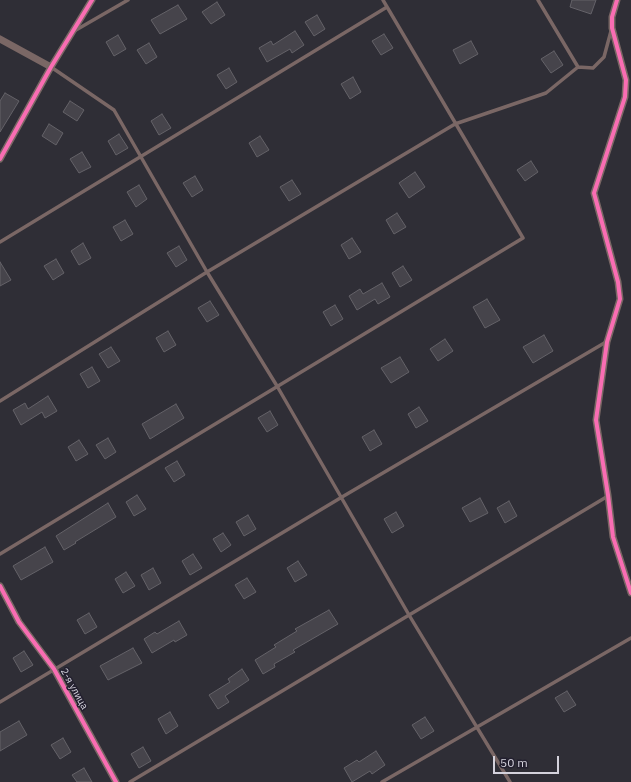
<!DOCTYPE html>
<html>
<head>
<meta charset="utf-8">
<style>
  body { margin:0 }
  #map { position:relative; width:631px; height:782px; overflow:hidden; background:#2f2e36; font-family:"IBM Plex Sans",sans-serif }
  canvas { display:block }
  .scale { position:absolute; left:493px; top:756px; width:66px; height:18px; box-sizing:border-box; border:2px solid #d4d2dc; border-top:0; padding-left:5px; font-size:12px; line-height:14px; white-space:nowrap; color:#d4d2dc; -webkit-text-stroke:3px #23202f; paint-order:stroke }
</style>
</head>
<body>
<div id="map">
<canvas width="631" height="782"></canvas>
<div class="scale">50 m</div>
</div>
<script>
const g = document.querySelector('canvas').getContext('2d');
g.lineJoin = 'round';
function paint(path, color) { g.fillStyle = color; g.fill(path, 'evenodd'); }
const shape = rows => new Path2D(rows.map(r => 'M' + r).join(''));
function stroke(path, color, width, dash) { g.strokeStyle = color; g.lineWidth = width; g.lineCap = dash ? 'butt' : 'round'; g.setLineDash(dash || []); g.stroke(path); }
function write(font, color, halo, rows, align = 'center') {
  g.font = font + ' "IBM Plex Sans",sans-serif'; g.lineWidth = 3; g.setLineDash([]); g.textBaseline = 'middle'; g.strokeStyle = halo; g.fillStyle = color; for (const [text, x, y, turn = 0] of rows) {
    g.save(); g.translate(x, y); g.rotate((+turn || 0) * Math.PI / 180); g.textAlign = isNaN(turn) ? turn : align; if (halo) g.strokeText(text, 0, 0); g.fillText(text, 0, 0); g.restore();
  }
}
const building = shape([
  [572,0,596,0,591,14,570,7,572,0],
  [217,2,225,15,211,24,202,12,217,2],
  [178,5,187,19,160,34,151,20,178,5],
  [317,15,325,29,314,36,305,22,317,15],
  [295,31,304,45,292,53,290,49,267,62,259,48,271,41,273,45,295,31],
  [384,34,393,48,381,55,372,41,384,34],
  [118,35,126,49,114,56,106,42,118,35],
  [471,41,478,54,460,64,453,50,471,41],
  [149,43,157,57,146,64,137,50,149,43],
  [554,51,563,65,551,73,541,59,554,51],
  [229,68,237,82,226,89,217,75,229,68],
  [353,77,361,92,350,99,341,84,353,77],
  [5,93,19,101,0,132,0,101,5,93],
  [70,101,84,110,77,121,63,112,70,101],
  [162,114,171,128,159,135,151,121,162,114],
  [49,124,63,133,56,145,42,136,49,124],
  [119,134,128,148,116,155,108,141,119,134],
  [260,136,269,150,257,157,249,143,260,136],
  [82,152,91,167,79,173,70,159,82,152],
  [531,161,538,172,525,181,517,170,531,161],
  [415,172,425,187,409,198,399,183,415,172],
  [195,176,203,190,192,197,183,183,195,176],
  [292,180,301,194,289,201,280,187,292,180],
  [139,185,147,199,136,207,127,192,139,185],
  [397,213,406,227,394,234,386,220,397,213],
  [125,220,133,234,121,241,113,227,125,220],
  [352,238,361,252,349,259,341,245,352,238],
  [83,243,91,258,79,265,71,251,83,243],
  [179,246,187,260,176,267,167,253,179,246],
  [56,259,64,273,53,280,44,266,56,259],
  [0,262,11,280,0,286,0,262],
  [403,266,412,280,400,287,392,273,403,266],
  [382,283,390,297,378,304,375,299,357,310,349,296,360,289,363,294,382,283],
  [487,299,500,320,485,328,473,307,487,299],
  [210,301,219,315,207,322,198,308,210,301],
  [335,305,343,319,331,326,323,312,335,305],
  [168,331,176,345,164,352,156,338,168,331],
  [544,335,553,351,533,363,523,347,544,335],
  [445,339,453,351,438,361,430,349,445,339],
  [111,347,120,361,108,368,99,354,111,347],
  [400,357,409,372,391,383,381,368,400,357],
  [92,367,100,381,88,388,80,374,92,367],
  [48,396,57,411,45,418,42,412,21,425,13,410,25,403,28,409,48,396],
  [176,404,184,418,150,439,142,424,176,404],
  [419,407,428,421,416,428,408,414,419,407],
  [270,411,278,425,267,432,258,418,270,411],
  [374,430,382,444,370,451,362,437,374,430],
  [108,438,116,452,105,459,96,445,108,438],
  [79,440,88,454,76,461,68,447,79,440],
  [177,461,185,475,174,482,165,468,177,461],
  [137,495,146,509,134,516,126,502,137,495],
  [480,498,488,513,470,522,462,508,480,498],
  [509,501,517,516,505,523,497,508,509,501],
  [108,503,116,517,75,542,76,543,64,550,56,536,108,503],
  [396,512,404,526,392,533,384,519,396,512],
  [248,515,256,529,244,536,236,522,248,515],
  [223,533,231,545,221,552,213,539,223,533],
  [45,547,53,562,21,580,13,566,45,547],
  [193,554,202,568,190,575,182,561,193,554],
  [298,561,307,575,295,582,287,568,298,561],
  [153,568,161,583,149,590,141,575,153,568],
  [126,572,135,586,123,593,115,579,126,572],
  [247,578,256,592,244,599,235,585,247,578],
  [329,610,338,624,293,650,295,652,274,664,275,667,263,674,255,660,276,647,274,645,297,631,295,629,329,610],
  [89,613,97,627,85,634,77,620,89,613],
  [179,621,187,635,175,642,174,640,152,653,144,639,155,632,157,634,179,621],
  [133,648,142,663,108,680,100,666,133,648],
  [24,651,33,665,21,672,13,658,24,651],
  [242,669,249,680,225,696,229,702,218,709,209,695,230,682,228,679,242,669],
  [567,691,576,705,564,712,555,698,567,691],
  [170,712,178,726,166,734,158,719,170,712],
  [425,717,434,731,421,739,412,725,425,717],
  [19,721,27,735,0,751,0,732,19,721],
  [63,738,71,752,60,759,51,745,63,738],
  [143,747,151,761,139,768,131,754,143,747],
  [376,751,385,765,372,774,370,771,352,782,344,768,357,760,359,762,376,751],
  [84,768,92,782,77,782,72,775,84,768]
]);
paint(building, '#46444b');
stroke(building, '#646268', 1);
stroke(shape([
  [538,0,578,67,593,68,604,57,611,31],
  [76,30,128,0],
  [51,67,114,110,207,272,277,386,409,615,510,782],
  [0,242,387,7],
  [0,401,207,272,455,124,546,93,578,67],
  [0,554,523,238,383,0],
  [0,702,342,497,606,342],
  [130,782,608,496],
  [382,782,631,638]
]), '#7a6765', 3.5);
stroke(shape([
  [617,0,612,17,612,28,626,80,625,97,594,193,618,282,620,299,607,342,596,420,608,495,613,537,631,593],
  [0,39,51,67],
  [0,159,51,67,92,0],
  [0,586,19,622,54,669,116,782]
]), '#7a6765', 7);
stroke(shape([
  [617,0,612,17,612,28,626,80,625,97,594,193,618,282,620,299,607,342,596,420,608,495,613,537,631,593],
  [0,159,51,67,92,0],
  [0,586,19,622,54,669,116,782]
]), '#f96db3', 4);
write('10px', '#d4d2dc', '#23202f', [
  ["2-я улица",74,689,61]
]);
</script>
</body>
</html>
